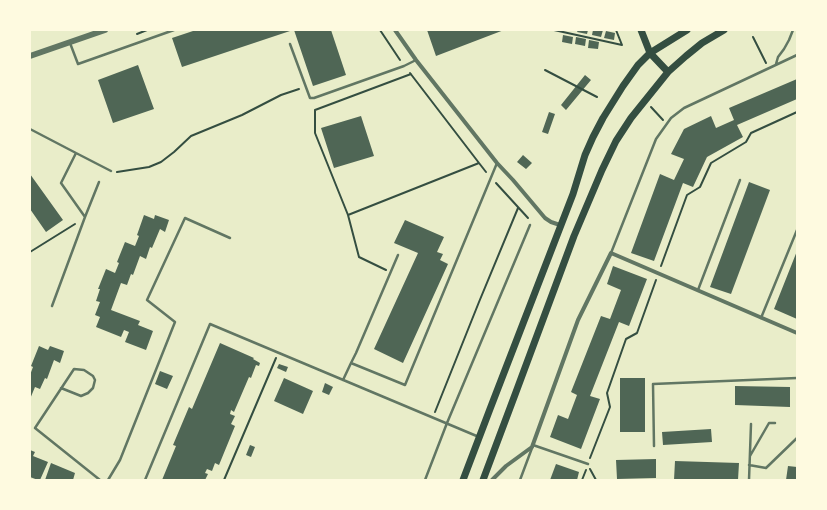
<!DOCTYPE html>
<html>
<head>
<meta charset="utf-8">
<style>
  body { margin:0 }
  #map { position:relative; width:827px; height:510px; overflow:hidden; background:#e9edc9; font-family:"Fira Sans",sans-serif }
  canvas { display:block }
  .frame { position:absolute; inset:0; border:31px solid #fefae0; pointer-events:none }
</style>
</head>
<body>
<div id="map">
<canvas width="827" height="510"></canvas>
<div class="frame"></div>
</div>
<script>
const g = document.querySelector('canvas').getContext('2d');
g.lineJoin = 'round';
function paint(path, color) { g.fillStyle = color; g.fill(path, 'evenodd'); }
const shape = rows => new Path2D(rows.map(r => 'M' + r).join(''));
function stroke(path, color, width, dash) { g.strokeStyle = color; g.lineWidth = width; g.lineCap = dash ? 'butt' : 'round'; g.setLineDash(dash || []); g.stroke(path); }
paint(shape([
  [196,30,293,30,182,67,172,38],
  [294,30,331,30,346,75,313,86],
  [427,30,504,30,436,56],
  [578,30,588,30,587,34,577,32],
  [593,30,603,30,601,37,592,35],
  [606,31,615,33,614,40,604,38],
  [563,35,573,37,572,44,562,42],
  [576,37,586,39,585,46,575,44],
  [589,40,599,42,598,49,588,48],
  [138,65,154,109,113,123,98,80],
  [585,75,591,80,566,110,561,105],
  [797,79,797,99,737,125,743,137,707,157,693,187,683,183,654,261,631,253,660,174,674,180,684,159,671,154,684,129,711,116,716,128,734,120,729,108],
  [549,112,555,114,548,134,542,132],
  [361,116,374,156,334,168,321,128],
  [523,155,532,163,526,169,517,162],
  [30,174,63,220,46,232,30,209],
  [749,182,770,190,731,294,710,287],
  [144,215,154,219,155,215,169,220,165,232,160,229,152,248,150,247,146,259,140,256,133,275,131,274,127,285,121,283,111,310,140,321,138,325,153,331,146,350,125,342,129,332,124,330,121,337,96,327,100,317,95,315,100,302,96,301,100,289,98,289,106,269,115,273,119,263,117,262,125,242,135,246,139,236,137,235],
  [405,220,444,237,437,252,443,254,440,260,448,264,403,363,374,349,418,253,394,243],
  [797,251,797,319,774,309],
  [613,266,647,279,629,326,619,322,590,396,600,399,581,449,550,437,558,415,568,419,577,395,571,392,601,316,610,319,621,290,607,284],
  [220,343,254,358,253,359,260,363,259,366,256,365,251,378,249,377,234,412,231,410,230,414,235,416,231,424,235,426,219,465,215,463,212,471,207,469,205,473,208,474,205,480,162,480,176,446,173,445,189,407,192,409],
  [39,346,48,350,50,346,64,351,60,363,54,360,47,379,45,378,40,389,35,387,30,399,30,375,33,367,31,366],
  [279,364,288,367,286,372,277,368],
  [160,371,173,376,167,389,155,384],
  [284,378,313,391,303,414,274,401],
  [620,378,645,378,645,432,620,432],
  [325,383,333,387,329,395,322,392],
  [735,386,790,387,790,407,735,405],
  [711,429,712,442,663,445,662,432],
  [250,445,255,447,251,457,246,455],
  [30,450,35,452,33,456,48,462,40,480,38,480,30,477],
  [656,459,656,478,617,479,616,460],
  [675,461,739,463,738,480,674,480],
  [51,463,75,473,73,480,45,480],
  [556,464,579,472,577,480,550,480],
  [788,466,797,467,797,480,786,480]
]), '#4f6655');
stroke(shape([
  [380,30,400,60],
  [554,30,622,45,616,30],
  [137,34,147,30],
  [753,37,766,63],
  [545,70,597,97],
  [410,73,479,163],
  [651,107,663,120],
  [117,172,149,167,161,162,174,152,191,136,242,115,281,95,299,89],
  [496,183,528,218],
  [348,215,479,163,486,172],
  [30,252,75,224],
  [661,266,687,195,700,187,711,163,746,142,751,133,797,112],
  [386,270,359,257,348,215,315,133,315,110,411,74],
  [435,412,479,302,518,208],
  [590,458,610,407,607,393,626,339,637,333,656,280],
  [590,469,596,480],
  [224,480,276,358],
  [582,480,586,470]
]), '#344e41', 2);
stroke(shape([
  [70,43,78,64,174,30],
  [290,44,310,98,314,98,404,66,416,60],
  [776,64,778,57,784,49,789,40,793,30],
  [30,129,76,153,61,183,85,217,52,306],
  [76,153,111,171],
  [85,217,99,182],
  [611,253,656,139,671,118,684,108,797,55],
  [698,290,740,180],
  [761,318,797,230],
  [351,363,356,353,398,255],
  [343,380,351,363,405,385,497,163],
  [61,388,81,396,88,393,93,388,95,380,93,376,84,370,74,369,35,428,100,480],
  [533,445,588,464],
  [654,446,653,384,797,378],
  [750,456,769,423,775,423],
  [749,465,766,468,797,438],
  [108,480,120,460,175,322,147,300,185,218,230,238],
  [145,480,210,324,479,437],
  [425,480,447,423,530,225],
  [520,480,532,448],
  [749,480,751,424]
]), '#617663', 2.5);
stroke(shape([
  [395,30,416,60,497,163,513,180,545,218,551,222,560,225],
  [492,480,506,466,532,447,578,320,611,253,797,333]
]), '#617663', 4);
stroke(shape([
  [30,56,105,30]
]), '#617663', 6);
stroke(shape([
  [641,30,650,53]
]), '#344e41', 7);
stroke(shape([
  [650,53,668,72],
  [463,480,490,409,573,194,585,155,593,137,603,118,623,86,638,65,650,53,687,30],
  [483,480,516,392,574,236,602,170,616,141,631,118,668,72,686,56,702,43,724,30]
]), '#344e41', 7);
</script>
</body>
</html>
